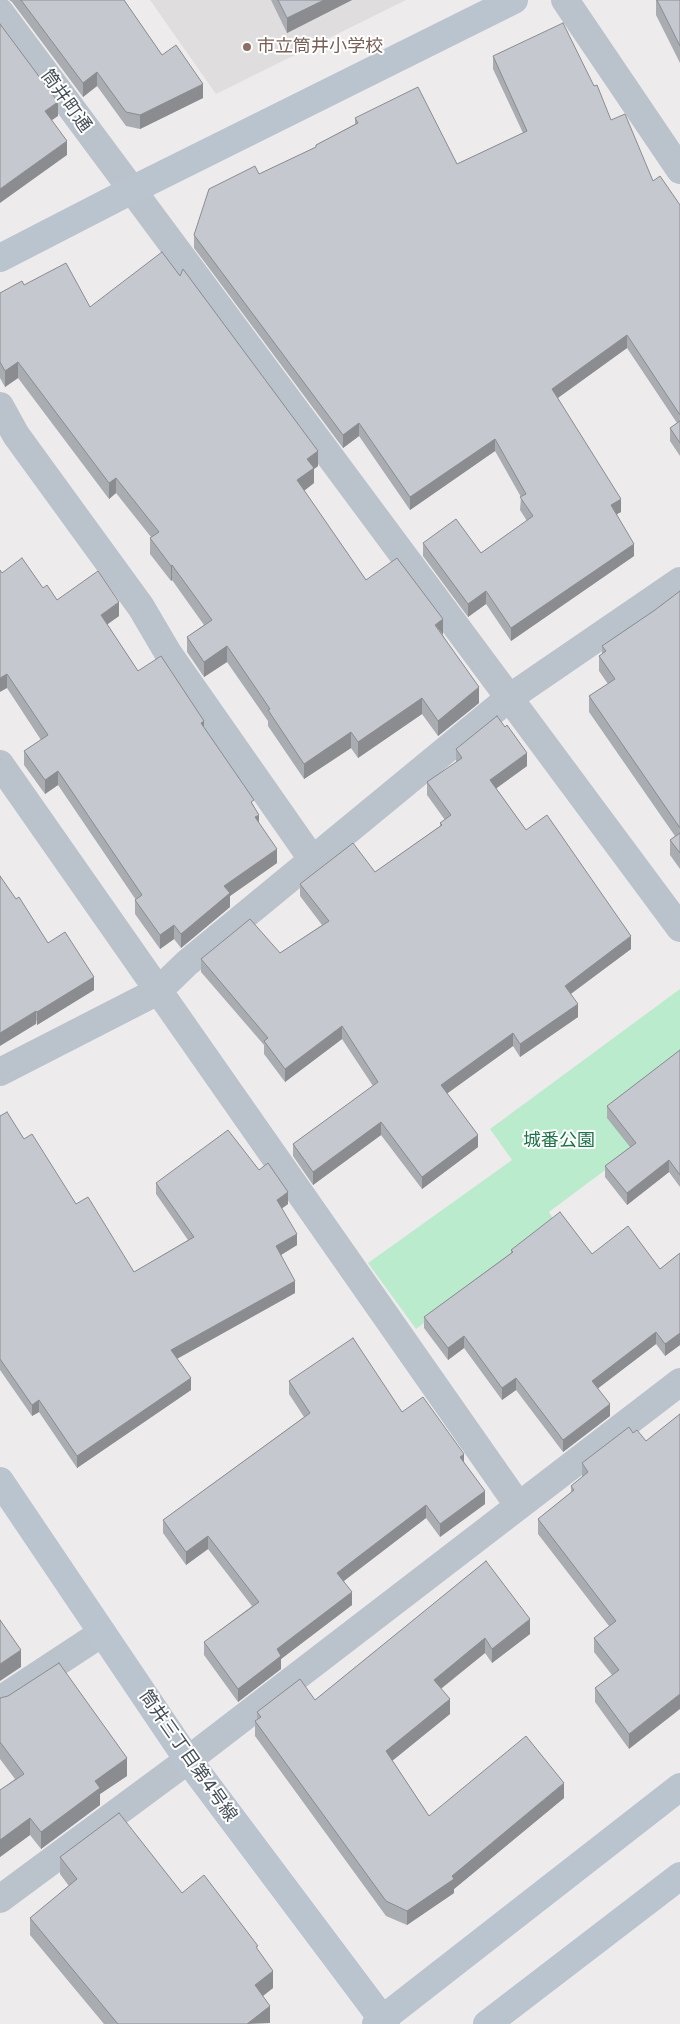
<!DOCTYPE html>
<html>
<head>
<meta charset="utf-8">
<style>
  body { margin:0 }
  canvas { display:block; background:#eeebec }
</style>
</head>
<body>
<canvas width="680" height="2024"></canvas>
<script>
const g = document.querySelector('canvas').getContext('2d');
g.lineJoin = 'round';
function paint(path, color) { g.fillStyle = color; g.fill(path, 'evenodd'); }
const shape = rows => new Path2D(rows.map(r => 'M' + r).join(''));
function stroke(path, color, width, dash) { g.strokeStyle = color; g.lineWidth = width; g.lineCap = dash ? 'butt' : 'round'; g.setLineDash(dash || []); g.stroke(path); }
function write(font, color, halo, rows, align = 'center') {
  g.font = font + ' Inter,"Noto Sans JP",sans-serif'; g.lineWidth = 4; g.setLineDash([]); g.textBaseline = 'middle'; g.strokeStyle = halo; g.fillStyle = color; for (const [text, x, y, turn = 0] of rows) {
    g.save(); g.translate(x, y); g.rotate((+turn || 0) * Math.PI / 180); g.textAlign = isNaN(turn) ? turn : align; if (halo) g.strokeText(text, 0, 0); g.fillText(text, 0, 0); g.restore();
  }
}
paint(shape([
  [150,0,406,0,216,94]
]), '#dfdddd');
paint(shape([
  [680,989,680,1055,636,1147,549,1212,556,1223,416,1329,368,1263,512,1160,490,1129]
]), '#bbebcd');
stroke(shape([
  [565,0,680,170],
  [0,12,680,928],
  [0,406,16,435,141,607,168,653,312,859],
  [0,764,518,1505],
  [0,1072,158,991,187,963,509,698,680,581],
  [0,1700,102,1633],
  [0,1899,188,1760,680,1382]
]), '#bac3cb', 28);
stroke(shape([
  [0,258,132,190,514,0],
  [0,1481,188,1760,386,2024],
  [376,2024,680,1787],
  [487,2024,680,1876]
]), '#bac4cf', 28);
paint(shape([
  [9,0,124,0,162,55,203,98,140,129,126,126,97,86,83,97,12,2],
  [271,0,352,0,287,33],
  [656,0,680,0,680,63,656,15],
  [493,56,611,120,653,181,680,205,680,456,670,441,670,428,677,423,627,348,558,398,621,512,617,514,634,556,511,641,486,604,468,617,423,556,423,543,481,553,527,521,520,510,521,497,495,451,410,510,359,436,343,448,194,248,194,235,259,174,316,147,316,145,355,124,355,118,457,164,523,133,493,69],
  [24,285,90,307,318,466,314,469,314,483,304,491,366,580,443,635,479,703,438,736,422,714,358,758,351,748,304,779,268,726,268,721,227,662,204,677,187,652,187,637,204,625,172,580,171,581,150,554,150,538,151,537,116,493,109,499,18,378,5,387,0,378,0,293],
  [2,573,43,588,57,600,119,616,107,624,138,671,204,728,254,806,259,823,277,863,230,896,230,907,181,948,174,939,160,949,135,914,135,900,136,900,58,785,45,794,24,765,24,751,41,740,7,688],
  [680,591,680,869,670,855,670,840,675,836,589,712,589,696,608,684,599,671,599,656,602,654,602,646,655,610],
  [456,749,527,766,496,788,526,830,631,949,571,994,578,1017,520,1057,513,1046,447,1093,478,1147,422,1189,381,1135,313,1185,293,1156,293,1144,373,1086,342,1039,285,1082,264,1054,264,1045,201,972,201,959,280,953,322,925,300,896,300,884,375,872,440,826,440,823,445,820,427,795,427,782,456,762],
  [16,899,48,943,94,990,37,1025],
  [680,1050,680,1187,669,1172,627,1205,605,1177,605,1166,630,1147,607,1118,607,1106],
  [0,1116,24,1139,76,1204,134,1272,188,1240,156,1194,156,1183,259,1170,288,1204,282,1208,297,1245,281,1255,295,1293,177,1359,191,1390,77,1468,39,1412,32,1416,0,1370],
  [511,1250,592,1254,660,1269,680,1253,680,1345,665,1356,656,1344,598,1388,610,1416,563,1452,516,1390,502,1400,464,1348,448,1360,424,1328,424,1317,511,1253],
  [289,1381,402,1412,464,1462,485,1504,440,1537,426,1518,344,1581,352,1605,281,1659,281,1669,238,1702,204,1655,204,1642,252,1606,208,1549,186,1565,163,1533,163,1520,304,1417,289,1394],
  [633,1433,629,1749,595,1702,595,1688,612,1675,594,1652,594,1638,609,1626,538,1534,538,1519,571,1492,571,1486,582,1477,582,1463],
  [486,1561,530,1634,492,1663,485,1653,441,1689,450,1714,392,1760,429,1816,564,1798,454,1889,454,1893,407,1925,386,1916,255,1736,255,1721,257,1720,257,1712,315,1700],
  [0,1698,127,1776,100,1794,100,1805,41,1849,30,1835,0,1857,0,1790,15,1779,0,1759],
  [60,1857,182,1893,258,1950,273,1988,263,1996,270,2023,104,2024,30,1935,30,1918,69,1886,60,1874]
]), '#a9acb1');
paint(shape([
  [324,0,352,0,287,33,287,18],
  [97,72,97,86,83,97,83,83],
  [203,84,203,98,140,129,140,115],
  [58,102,58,116,45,125,45,111],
  [67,141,67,155,0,203,0,189],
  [627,335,627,348,552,402,552,389],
  [18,362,18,378,5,387,5,371],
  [359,423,359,436,343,448,343,435],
  [495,439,495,451,410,510,410,497],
  [318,451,318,466,314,469,314,483,297,496,297,480,307,459],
  [116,478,116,493,109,499,109,483],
  [621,499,621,512,611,517,611,505],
  [634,544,634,556,511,641,511,628],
  [172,565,172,580,171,581,171,566],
  [486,591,486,604,468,617,468,604],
  [119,602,119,616,101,629,101,615],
  [443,619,443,635,435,625],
  [227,646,227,662,204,677,204,662],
  [7,674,7,688,0,692,0,678],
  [479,687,479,703,438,736,438,721],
  [422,698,422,714,358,758,358,742],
  [204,721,204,735,201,723],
  [351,732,351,748,304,779,304,764],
  [527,753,527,766,490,793,490,780],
  [58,771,58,785,45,794,45,780],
  [259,815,259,829,255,817],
  [277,849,277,863,230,896,230,907,181,948,181,934,224,886],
  [174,925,174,939,160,949,160,935],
  [631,936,631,949,565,998,565,986],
  [94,977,94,990,37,1025,37,1012],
  [578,1004,578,1017,520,1057,520,1044],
  [36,1011,36,1024,0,1046,0,1033],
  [342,1026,342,1039,285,1082,285,1069],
  [513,1033,513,1046,441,1098,441,1085],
  [381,1122,381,1135,313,1185,313,1172],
  [478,1135,478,1147,422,1189,422,1177],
  [669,1160,669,1172,627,1205,627,1193],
  [288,1192,288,1204,277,1212,277,1200],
  [297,1234,297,1245,276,1258,276,1246],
  [295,1281,295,1293,171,1362,171,1350],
  [656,1332,656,1344,592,1393,592,1381],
  [680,1333,680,1345,665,1356,665,1344],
  [464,1336,464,1348,448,1360,448,1348],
  [191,1378,191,1390,77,1468,77,1456],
  [516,1378,516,1390,502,1400,502,1388],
  [39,1400,39,1412,32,1416,32,1405],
  [610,1404,610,1416,563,1452,563,1440],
  [464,1454,464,1467,460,1457],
  [485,1491,485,1504,440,1537,440,1524],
  [426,1505,426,1518,337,1586,337,1573],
  [208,1536,208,1549,186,1565,186,1552],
  [352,1592,352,1605,281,1659,281,1669,238,1702,238,1689,277,1649],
  [530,1619,530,1634,492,1663,492,1649],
  [485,1638,485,1653,434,1694,434,1680],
  [21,1650,21,1667,0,1681,0,1664],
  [680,1694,680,1709,629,1749,629,1734],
  [450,1699,450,1714,386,1766,386,1751],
  [127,1758,127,1776,100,1794,100,1805,41,1849,41,1832,95,1781],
  [564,1783,564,1798,454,1889,454,1893,407,1925,407,1911,452,1876],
  [30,1818,30,1835,0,1857,0,1840],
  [273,1971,273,1988,255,2002,255,1985],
  [270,2006,270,2023,247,2024]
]), '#8a8c90');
const building = shape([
  [21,0,124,0,162,55,176,45,203,84,140,115,126,112,97,72,83,83,21,0],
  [278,0,324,0,287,18,278,0],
  [657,0,680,0,680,46,657,0],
  [563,23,594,86,597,85,611,120,625,114,653,181,660,176,680,205,680,415,627,335,552,389,621,499,611,505,634,544,511,628,486,591,468,604,423,543,456,519,481,553,533,516,520,497,526,494,495,439,410,497,359,423,343,435,194,235,209,189,255,166,259,174,316,147,316,145,358,123,355,118,418,87,457,164,527,131,493,56,563,23],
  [0,24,58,102,45,111,67,141,0,189,0,24],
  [162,252,180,276,183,269,318,451,307,459,314,468,297,480,366,580,397,558,443,619,435,625,479,687,438,721,422,698,358,742,351,732,304,764,268,710,270,709,227,646,204,662,187,637,212,620,172,565,171,566,150,538,159,532,116,478,109,483,18,362,5,371,0,362,0,293,22,281,24,285,66,263,90,307,162,252],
  [680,421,680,443,670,428,680,421],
  [22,558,43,588,47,585,57,600,98,571,119,602,101,615,138,671,161,656,204,721,201,723,254,800,251,802,259,815,255,817,277,849,224,886,230,893,181,934,174,925,160,935,135,900,142,895,58,771,45,780,24,751,48,735,7,674,0,678,0,570,2,573,22,558],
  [680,591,680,828,589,696,615,679,599,656,606,651,602,646,655,610,680,591],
  [497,716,505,727,507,725,527,753,490,780,526,830,547,815,631,936,565,986,578,1004,520,1044,513,1033,441,1085,478,1135,422,1177,381,1122,313,1172,293,1144,378,1082,342,1026,285,1069,264,1041,268,1038,201,959,250,919,280,953,329,921,300,884,353,843,375,872,442,825,440,823,451,815,427,782,462,758,456,749,497,716],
  [680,833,680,853,670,840,680,833],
  [0,876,16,899,19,897,48,943,65,932,94,977,37,1012,36,1011,0,1033,0,876],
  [680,1050,680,1175,669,1160,627,1193,605,1166,636,1143,607,1106,680,1050],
  [7,1112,24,1139,32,1134,76,1204,88,1197,134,1272,194,1237,156,1183,228,1130,259,1170,268,1163,288,1192,277,1200,297,1234,276,1246,295,1281,171,1350,191,1378,77,1456,39,1400,32,1405,0,1359,0,1116,7,1112],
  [560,1212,592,1254,628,1226,660,1269,680,1253,680,1333,665,1344,656,1332,592,1381,610,1404,563,1440,516,1378,502,1388,464,1336,448,1348,424,1317,513,1252,511,1250,560,1212],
  [353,1338,402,1412,423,1397,464,1454,460,1457,485,1491,440,1524,426,1505,337,1573,352,1592,277,1649,281,1656,238,1689,204,1642,259,1602,208,1536,186,1552,163,1520,310,1413,289,1381,353,1338],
  [680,1414,680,1694,629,1734,595,1688,619,1670,594,1638,616,1621,538,1519,574,1490,571,1486,588,1472,582,1463,629,1427,633,1433,637,1430,646,1441,680,1414],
  [486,1561,530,1619,492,1649,485,1638,434,1680,450,1699,386,1751,429,1816,526,1736,564,1783,452,1876,454,1879,407,1911,386,1901,255,1721,261,1717,257,1712,300,1679,315,1700,486,1561],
  [0,1620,21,1650,0,1664,0,1620],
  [59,1663,127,1758,95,1781,100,1788,41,1832,30,1818,0,1840,0,1790,24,1774,0,1742,0,1698,8,1696,59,1663],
  [119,1813,182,1893,204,1875,258,1946,256,1947,273,1971,255,1985,270,2006,247,2024,118,2024,30,1918,77,1879,60,1857,119,1813]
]);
paint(building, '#c5c8ce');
stroke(building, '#8a8c90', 1);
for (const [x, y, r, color] of [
  [247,47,5,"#8d6e63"]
]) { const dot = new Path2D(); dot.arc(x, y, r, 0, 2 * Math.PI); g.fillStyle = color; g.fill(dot); stroke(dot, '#fff', 2); }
write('18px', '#785e54', '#fff', [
  ["市立筒井小学校",257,47]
], 'left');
write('18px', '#454f58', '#fff', [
  ["筒井町通",66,101,54],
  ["筒井三丁目第4号線",188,1756,55]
]);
write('18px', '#1b7447', '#fff', [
  ["城番公園",559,1141]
]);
</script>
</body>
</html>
